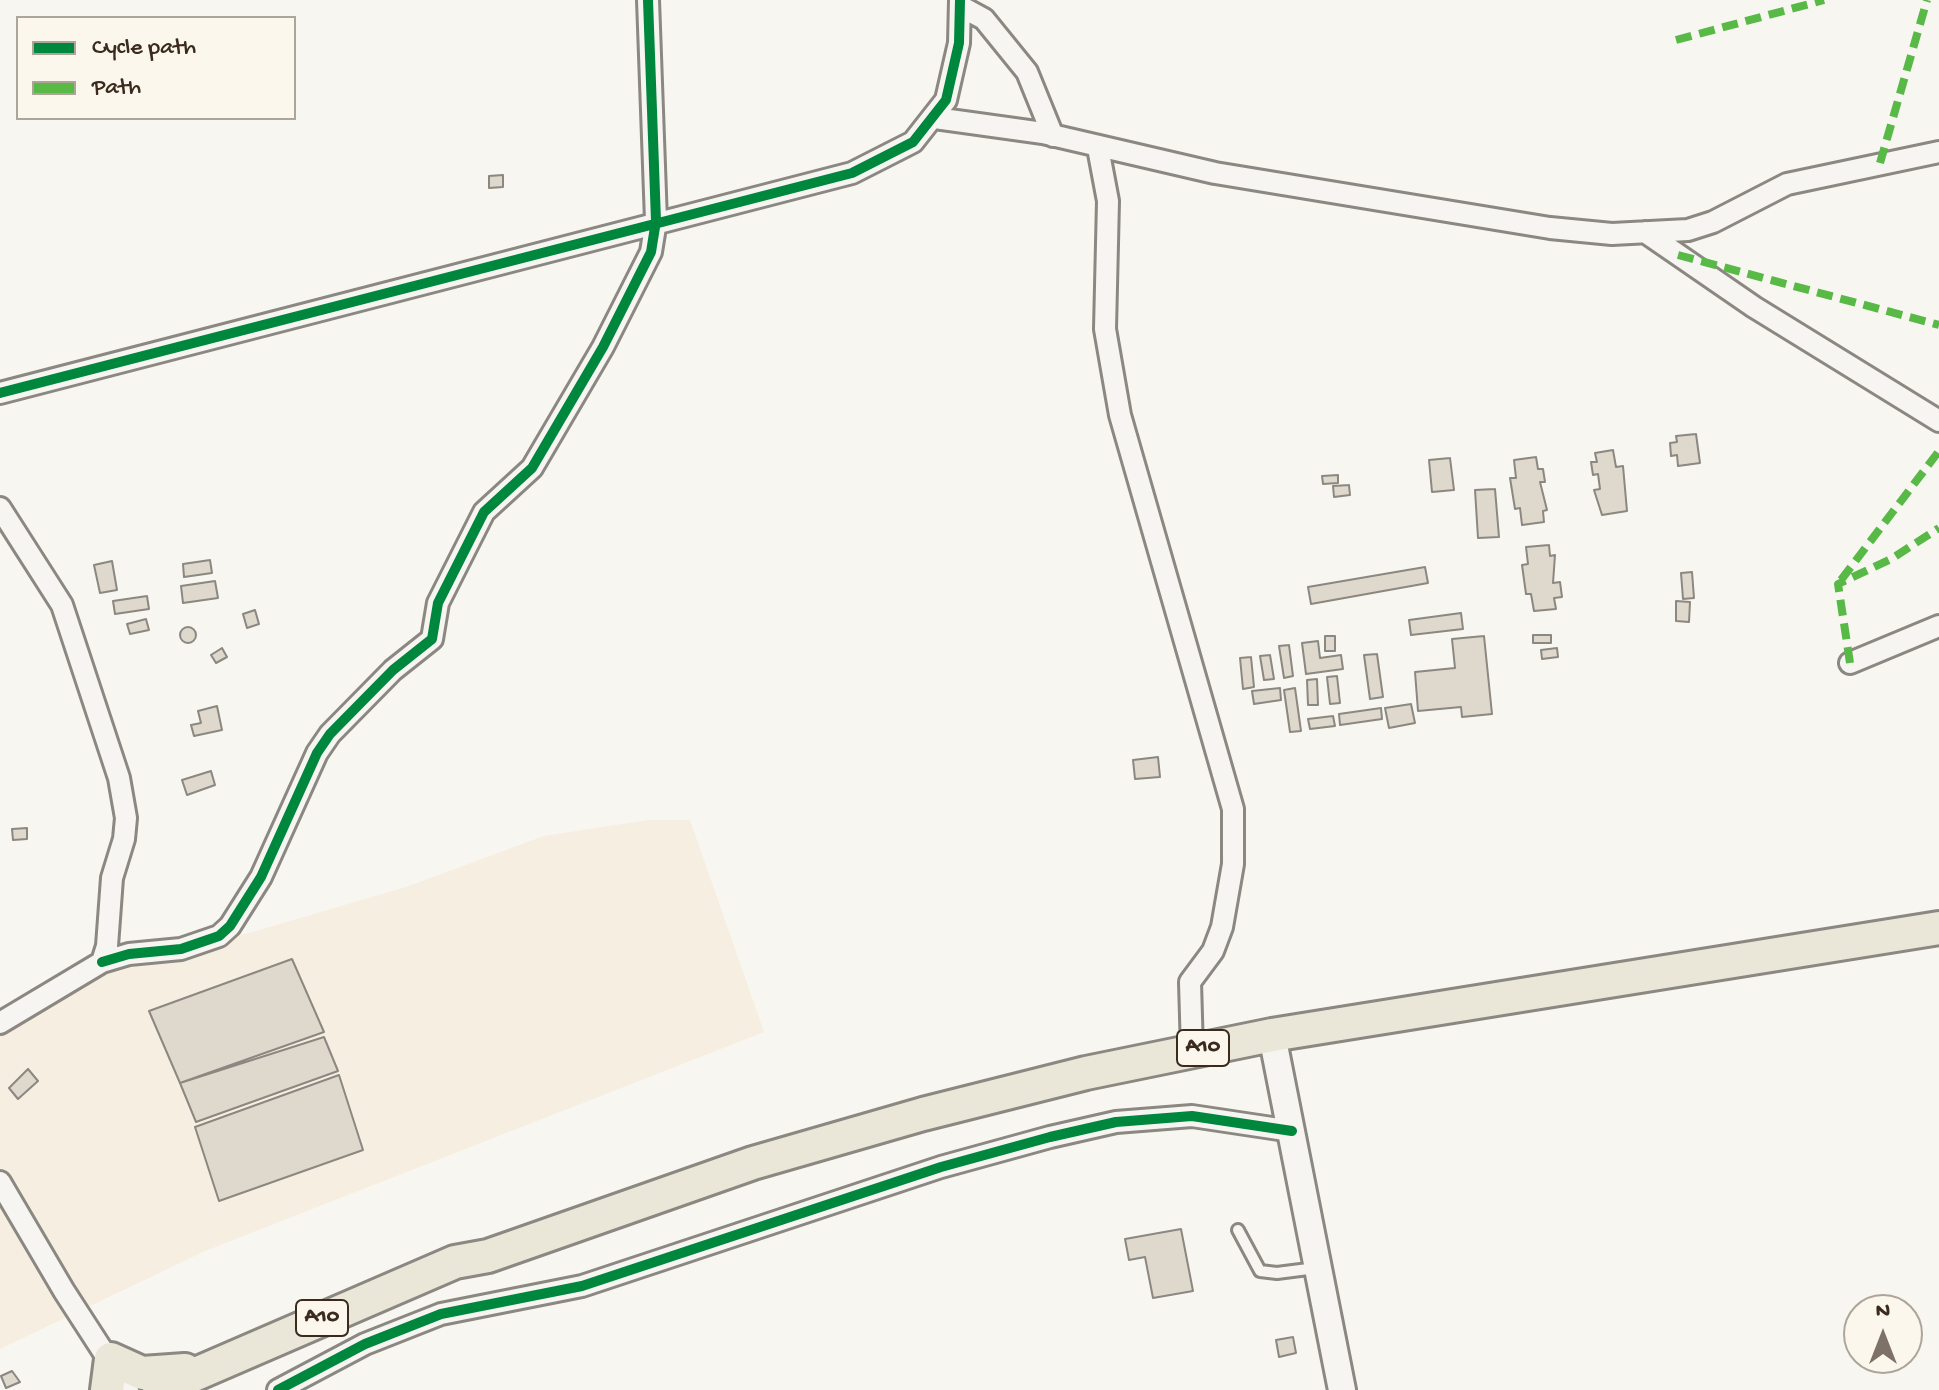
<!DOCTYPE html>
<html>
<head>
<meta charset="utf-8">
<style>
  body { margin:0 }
  #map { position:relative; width:1939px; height:1390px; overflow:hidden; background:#f8f6f0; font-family:"Gochi Hand",sans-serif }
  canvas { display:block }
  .legend { position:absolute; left:16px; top:16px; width:280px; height:104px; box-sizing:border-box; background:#fbf7ec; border:2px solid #aea59a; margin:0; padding:10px 14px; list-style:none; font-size:24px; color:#3b2a1e }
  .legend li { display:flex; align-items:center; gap:16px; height:40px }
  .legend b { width:40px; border:2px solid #aea59a }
  .north { position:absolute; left:1843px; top:1294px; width:80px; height:80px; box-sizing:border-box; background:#fbf7ec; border:2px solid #aea59a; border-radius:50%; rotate:0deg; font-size:22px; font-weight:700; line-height:32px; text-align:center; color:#3b2a1e }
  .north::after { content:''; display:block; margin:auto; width:28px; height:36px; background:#7d7168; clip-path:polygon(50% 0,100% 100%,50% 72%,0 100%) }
</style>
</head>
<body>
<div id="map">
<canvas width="1939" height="1390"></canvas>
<ul class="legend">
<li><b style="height:10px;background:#00873e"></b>Cycle path</li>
<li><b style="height:10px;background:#58b947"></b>Path</li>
</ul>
<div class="north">N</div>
</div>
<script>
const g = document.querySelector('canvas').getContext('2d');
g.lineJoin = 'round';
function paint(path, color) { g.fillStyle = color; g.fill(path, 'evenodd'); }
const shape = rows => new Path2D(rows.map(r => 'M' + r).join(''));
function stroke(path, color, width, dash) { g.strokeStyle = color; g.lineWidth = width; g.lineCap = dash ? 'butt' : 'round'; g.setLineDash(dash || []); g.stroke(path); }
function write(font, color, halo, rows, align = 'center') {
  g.font = font + ' "Gochi Hand",sans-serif'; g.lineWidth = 6; g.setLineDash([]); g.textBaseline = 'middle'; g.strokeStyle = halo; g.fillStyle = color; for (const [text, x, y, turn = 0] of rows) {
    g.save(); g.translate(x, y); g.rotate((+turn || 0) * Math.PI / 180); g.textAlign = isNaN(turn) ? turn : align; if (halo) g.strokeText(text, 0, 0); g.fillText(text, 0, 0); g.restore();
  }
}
paint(shape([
  [648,820,690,820,764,1032,205,1251,0,1349,0,1006,406,887,544,836]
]), '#f6eee0');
const building = shape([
  [503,175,503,187,489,188,489,176,503,175],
  [1696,434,1700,463,1678,466,1677,455,1671,456,1670,443,1677,442,1676,436,1696,434],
  [1613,450,1616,467,1623,466,1627,511,1602,515,1594,490,1600,489,1598,474,1593,475,1591,462,1597,462,1595,453,1613,450],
  [1536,457,1538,469,1543,469,1545,482,1540,482,1547,510,1543,511,1544,522,1522,525,1520,508,1515,509,1510,478,1516,478,1514,460,1536,457],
  [1450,458,1454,490,1432,492,1429,460,1450,458],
  [1338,475,1338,483,1323,484,1322,476,1338,475],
  [1349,485,1350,495,1334,497,1333,486,1349,485],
  [1495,489,1499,537,1478,538,1475,490,1495,489],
  [1549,545,1550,556,1555,555,1553,583,1560,582,1562,597,1554,598,1556,609,1534,611,1531,594,1526,594,1522,565,1528,564,1526,547,1549,545],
  [210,560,212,573,184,577,183,564,210,560],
  [112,561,117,590,100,593,94,565,112,561],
  [1425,567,1428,583,1311,604,1308,587,1425,567],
  [1692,572,1694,598,1683,599,1681,573,1692,572],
  [215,581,218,598,183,603,181,586,215,581],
  [147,596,149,609,115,614,113,601,147,596],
  [1676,601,1690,602,1689,622,1676,621,1676,601],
  [255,610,259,624,247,628,243,614,255,610],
  [1461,613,1463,629,1411,635,1409,620,1461,613],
  [146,619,149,630,130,634,127,624,146,619],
  '180 635a8 8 0 1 1 16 0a8 8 0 1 1-16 0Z',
  [1533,635,1551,635,1551,643,1533,643,1533,635],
  [1325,636,1335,636,1335,651,1325,651,1325,636],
  [1484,636,1492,714,1462,717,1461,707,1418,711,1415,672,1455,668,1452,639,1484,636],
  [1318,641,1320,658,1341,655,1343,669,1306,674,1302,643,1318,641],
  [1289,645,1293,676,1284,678,1279,646,1289,645],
  [222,648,227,657,216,663,211,655,222,648],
  [1557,648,1558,657,1542,659,1541,650,1557,648],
  [1377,654,1383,697,1370,699,1364,655,1377,654],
  [1270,655,1274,679,1264,680,1260,656,1270,655],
  [1251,657,1254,687,1243,689,1240,658,1251,657],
  [1337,676,1340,703,1330,704,1327,677,1337,676],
  [1317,679,1318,705,1308,705,1307,680,1317,679],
  [1280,688,1281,700,1254,704,1252,691,1280,688],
  [1295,688,1301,731,1290,732,1284,690,1295,688],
  [1411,704,1415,723,1389,728,1385,708,1411,704],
  [217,706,222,730,194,736,191,725,201,723,198,711,217,706],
  [1381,708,1382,719,1340,725,1339,714,1381,708],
  [1333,716,1335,726,1310,729,1308,719,1333,716],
  [1158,757,1160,777,1135,779,1133,760,1158,757],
  [211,771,215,785,187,795,182,780,211,771],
  [27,828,27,839,13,840,12,829,27,828],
  [292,959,324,1032,180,1083,149,1011,292,959],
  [324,1037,338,1071,196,1122,180,1083,324,1037],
  [28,1069,38,1081,18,1099,9,1088,28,1069],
  [339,1075,363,1150,219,1201,195,1127,339,1075],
  [1181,1229,1193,1291,1153,1298,1145,1257,1129,1260,1125,1239,1181,1229],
  [1293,1337,1296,1353,1279,1357,1276,1340,1293,1337],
  [12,1371,20,1382,6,1388,1,1376,12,1371]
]);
paint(building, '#dfd8cc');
stroke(building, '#8b8781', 2);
const service = shape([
  [1238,1230,1260,1271,1277,1273,1316,1268]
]);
const minor = shape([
  [960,6,984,19,1027,72,1053,136],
  [935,118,1043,133,1215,173,1550,228,1612,234,1688,230,1713,222,1787,184,1939,152],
  [1098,148,1108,201,1105,329,1120,415,1233,809,1233,864,1222,927,1213,951,1190,982,1192,1051],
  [1645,232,1754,307,1939,421],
  [0,393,852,173,913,142,946,100,959,43,960,0],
  [0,508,62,605,119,778,126,818,124,839,112,878,107,946,102,962,0,1023],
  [1850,663,1939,626],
  [102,962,129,954,181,949,219,936,230,926,261,877,317,753,330,734,393,670,432,639,438,603,484,512,532,468,603,347,651,252,656,221,648,0],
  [0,1182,64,1291,128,1390],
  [278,1390,365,1344,441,1314,582,1286,941,1167,1050,1137,1116,1122,1192,1116,1292,1131]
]);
const tertiary = shape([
  [1272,1035,1342,1390]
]);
const primary = shape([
  [107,1390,111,1359,142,1373,185,1370],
  [159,1390,455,1262,488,1256,753,1163,923,1114,1086,1073,1272,1035,1939,928]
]);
stroke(service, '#8b8781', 16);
stroke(minor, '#8b8781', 26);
stroke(tertiary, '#8b8781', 32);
stroke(primary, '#8b8781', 38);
stroke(service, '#f6f5f1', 10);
stroke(minor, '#f6f5f1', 20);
stroke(tertiary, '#f6f5f1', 26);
stroke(primary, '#eae6d8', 32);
stroke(shape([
  [1676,40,1824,0],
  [1880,163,1927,0],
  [1678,255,1939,325],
  [1841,580,1939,451],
  [1850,663,1838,584,1891,559,1939,528]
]), '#58b947', 8, [16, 8]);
stroke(shape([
  [0,393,852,173,913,142,946,100,959,43,960,0],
  [102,962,129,954,181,949,219,936,230,926,261,877,317,753,330,734,393,670,432,639,438,603,484,512,532,468,603,347,651,252,656,221,648,0],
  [278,1390,365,1344,441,1314,582,1286,941,1167,1050,1137,1116,1122,1192,1116,1292,1131]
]), '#00873e', 10);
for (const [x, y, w] of [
  [1203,1048,52],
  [322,1318,52]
]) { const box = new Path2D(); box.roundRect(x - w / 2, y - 18, w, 36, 6); g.fillStyle = '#fbf7ec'; g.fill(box); stroke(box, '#3b2a1e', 2); }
write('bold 22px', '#3b2a1e', null, [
  ["A10",1203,1048],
  ["A10",322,1318]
]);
</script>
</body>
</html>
